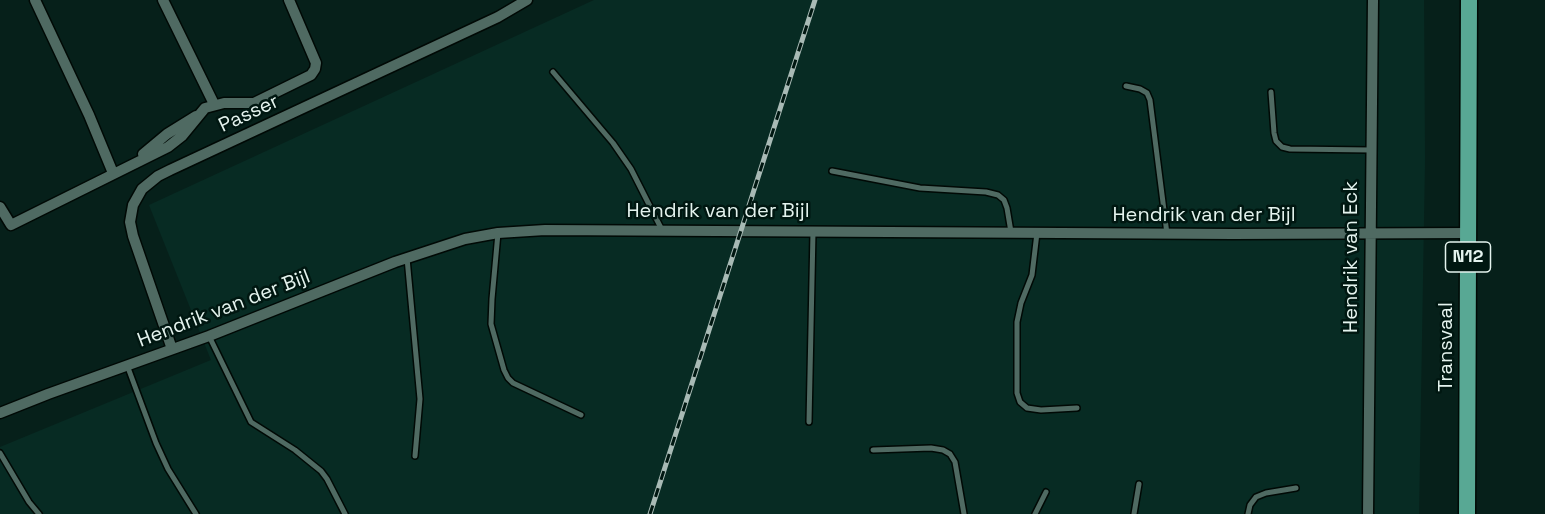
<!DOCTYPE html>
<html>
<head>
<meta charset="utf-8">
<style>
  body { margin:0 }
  canvas { display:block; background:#06201a }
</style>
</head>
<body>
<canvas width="1545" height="514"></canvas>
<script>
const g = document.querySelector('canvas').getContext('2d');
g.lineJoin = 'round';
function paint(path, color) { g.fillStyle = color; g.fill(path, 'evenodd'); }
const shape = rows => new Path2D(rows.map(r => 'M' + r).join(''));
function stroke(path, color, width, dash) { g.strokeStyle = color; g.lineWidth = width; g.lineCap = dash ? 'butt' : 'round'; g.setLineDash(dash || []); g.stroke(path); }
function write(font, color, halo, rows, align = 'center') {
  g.font = font + ' "Space Grotesk",sans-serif'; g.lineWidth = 5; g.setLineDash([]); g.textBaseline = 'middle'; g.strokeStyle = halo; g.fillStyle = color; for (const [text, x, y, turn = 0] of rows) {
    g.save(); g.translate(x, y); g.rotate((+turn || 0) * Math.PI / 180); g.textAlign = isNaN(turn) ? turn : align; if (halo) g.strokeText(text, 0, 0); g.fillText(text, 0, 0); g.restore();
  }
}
paint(shape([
  [594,0,1424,0,1425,160,1419,514,0,514,0,447,211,360,149,205]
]), '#072b23');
const service = shape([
  [553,72,613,143,631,169,662,230],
  [1126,86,1140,89,1147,93,1150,100,1167,234],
  [1271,92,1274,133,1276,141,1282,147,1290,149,1371,150],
  [832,171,920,188,986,192,998,195,1004,200,1007,208,1011,232],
  [498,233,492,299,491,324,504,370,508,378,513,383,581,415],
  [1037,233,1032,275,1021,303,1017,322,1017,393,1020,402,1027,408,1041,410,1077,408],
  [407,258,420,399,415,456],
  [209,336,251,422,295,450,321,471,327,479,345,514],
  [127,365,156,443,168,469,196,514],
  [809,422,813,232],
  [873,450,931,448,943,450,950,454,955,462,964,514],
  [0,453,29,502,39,514],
  [1035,514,1046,492],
  [1134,514,1139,484],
  [1248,514,1250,505,1256,497,1266,493,1296,488]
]);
const minor = shape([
  [35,0,89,115,113,173],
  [163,0,214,104],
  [143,154,167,134,196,116],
  [0,207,11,225,168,147,182,136,205,108,224,103,254,103,311,75,315,69,316,63,289,0],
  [172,349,133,236,130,222,133,205,142,189,158,176,170,170,498,17,527,0],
  [0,413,48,394,209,336,395,262,465,239,498,233,545,230,1233,234,1469,233],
  [1368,514,1373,0]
]);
const trunk = shape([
  [1467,514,1469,0]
]);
stroke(service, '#000905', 8);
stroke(minor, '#000905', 13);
stroke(trunk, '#000905', 19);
stroke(service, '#4f6a62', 5);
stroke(minor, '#4f6a62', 10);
stroke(trunk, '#58a894', 16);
const rail = shape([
  [650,514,815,0]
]);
stroke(rail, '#a8bab5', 5);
stroke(rail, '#001711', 3, [9]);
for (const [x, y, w] of [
  [1468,257,45]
]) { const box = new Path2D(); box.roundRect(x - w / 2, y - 15, w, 30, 4.5); g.fillStyle = '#001711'; g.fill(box); stroke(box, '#e4f3ee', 1.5); }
write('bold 18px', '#e4f3ee', null, [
  ["N12",1468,257]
]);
write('20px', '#e4f3ee', '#001711', [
  ["Passer",249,114,-25],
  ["Hendrik van der Bijl",718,212],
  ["Hendrik van der Bijl",1204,216],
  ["Hendrik van Eck",1352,257,-90],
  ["Hendrik van der Bijl",224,309,-21],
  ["Transvaal",1447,347,-90]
]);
</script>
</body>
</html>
